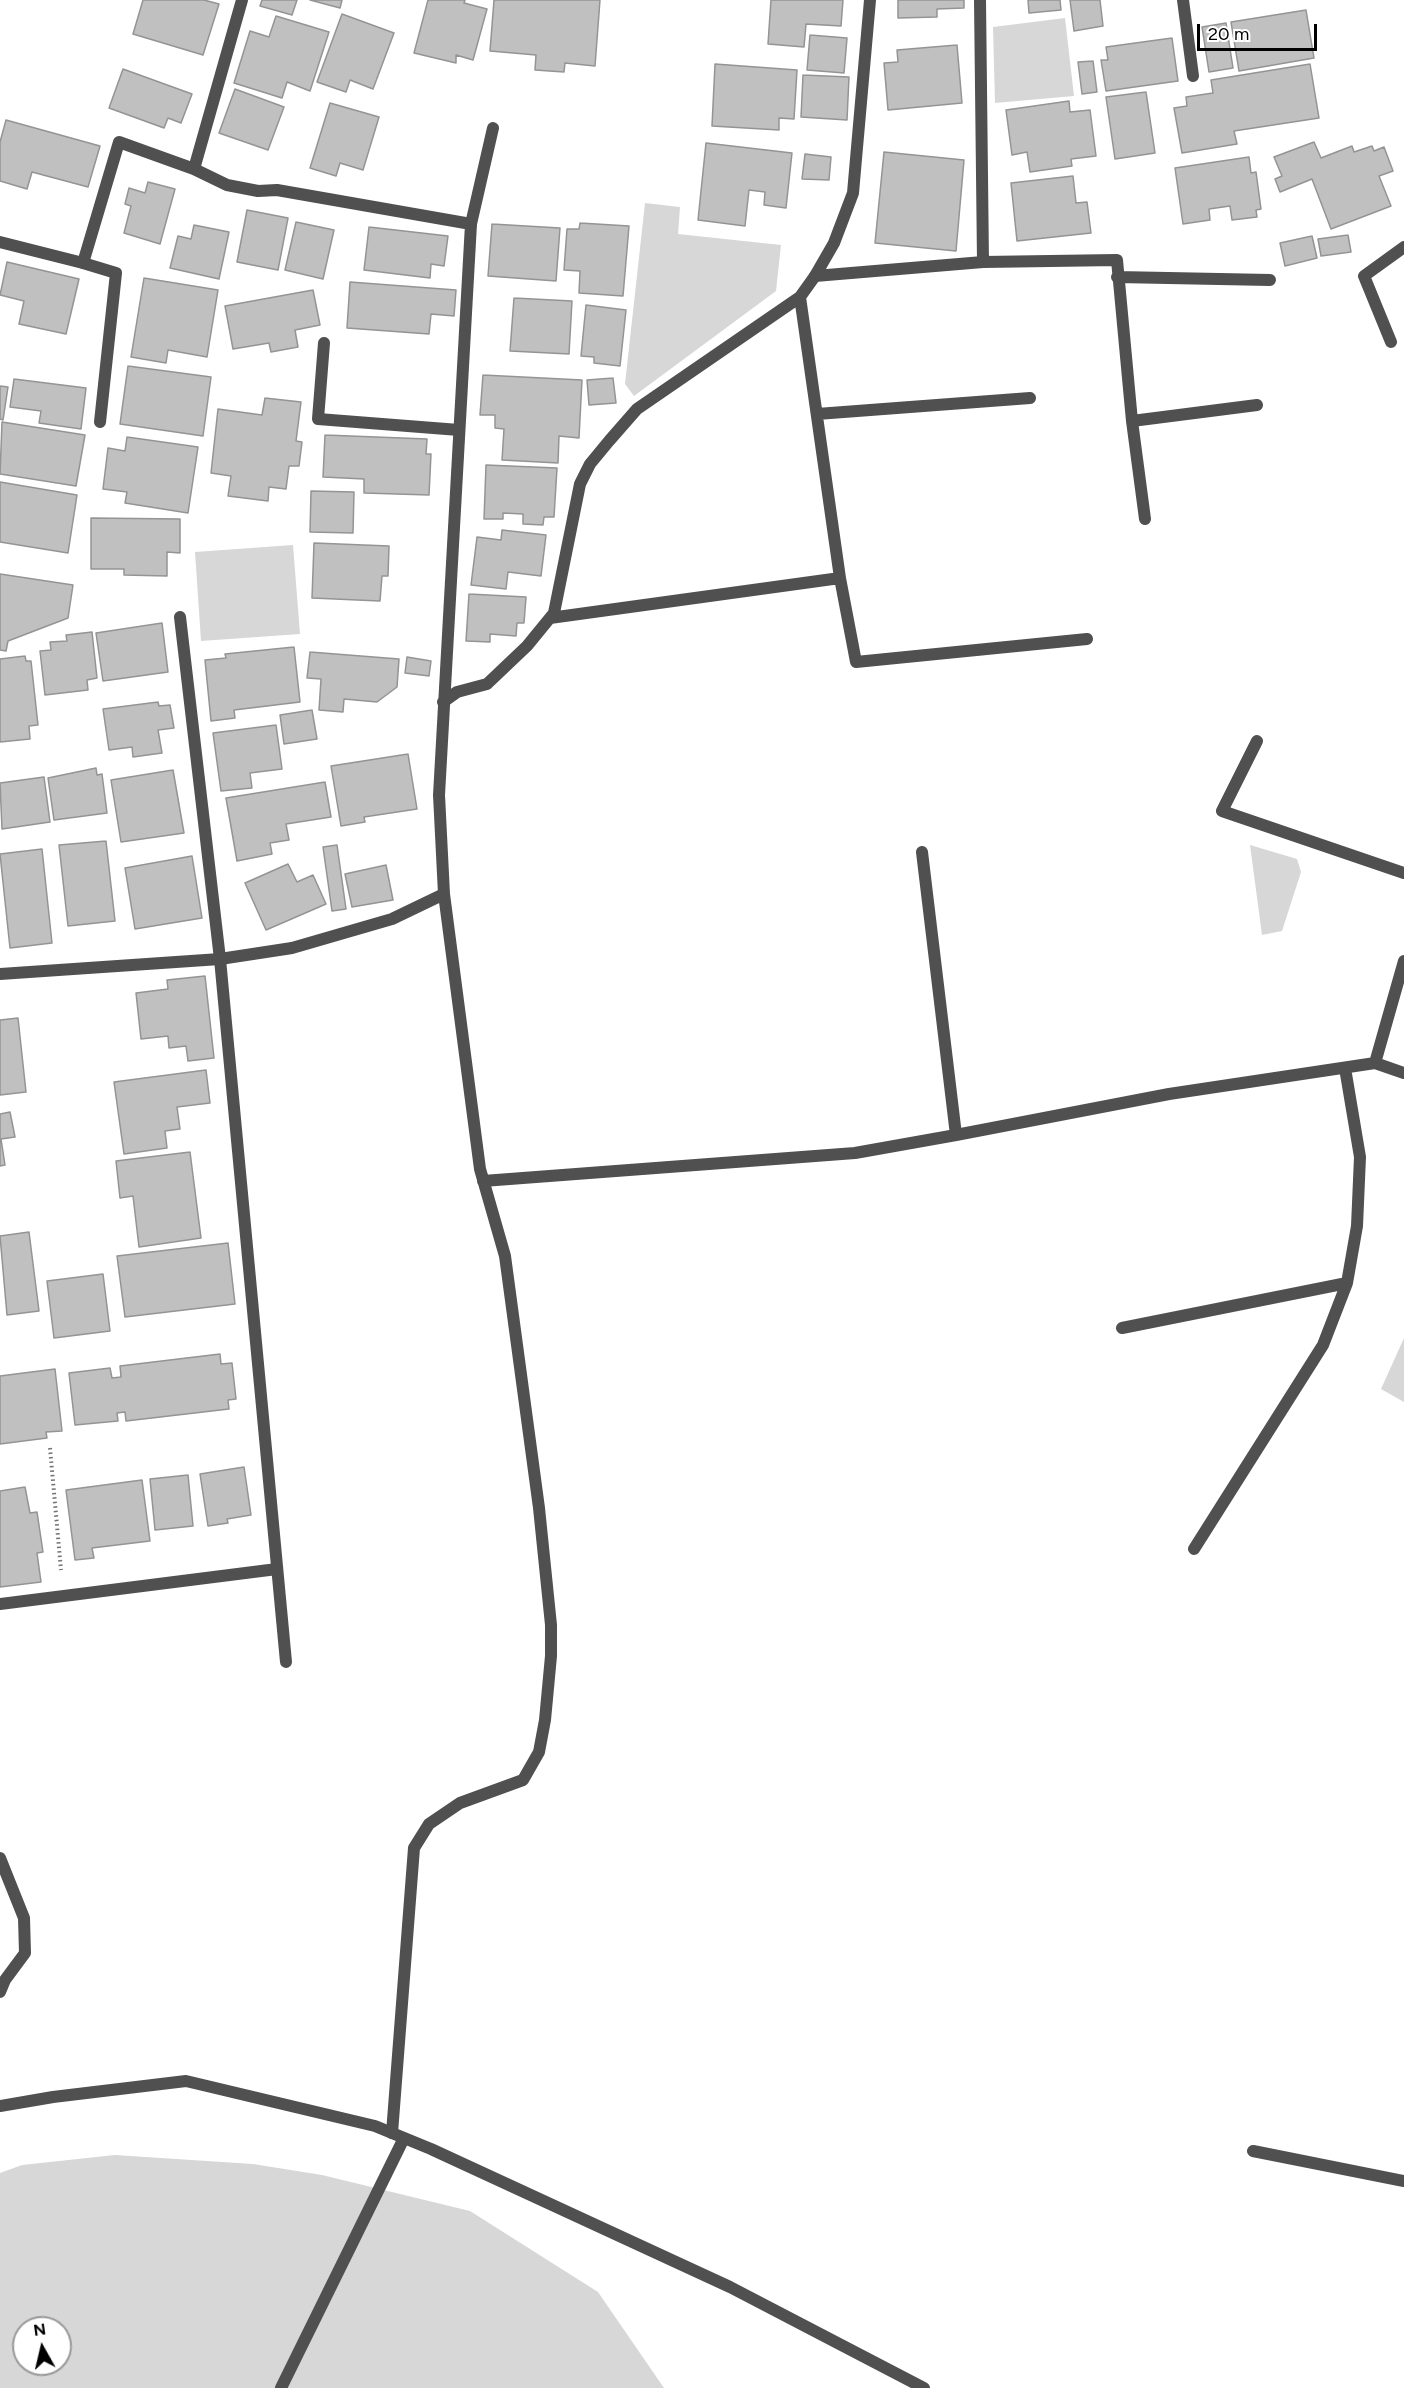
<!DOCTYPE html>
<html>
<head>
<meta charset="utf-8">
<style>
  body { margin:0 }
  #map { position:relative; width:1404px; height:2388px; overflow:hidden; background:#fff; font-family:Figtree,sans-serif }
  canvas { display:block }
  .north { position:absolute; left:12px; top:2316px; width:60px; height:60px; box-sizing:border-box; background:#fff; border:2px solid #999; border-radius:50%; rotate:352deg; font-size:16px; font-weight:700; line-height:24px; text-align:center; color:#000 }
  .north::after { content:''; display:block; margin:auto; width:21px; height:27px; background:#000; clip-path:polygon(50% 0,100% 100%,50% 72%,0 100%) }
  .scale { position:absolute; left:1197px; top:24px; width:120px; height:27px; box-sizing:border-box; border:3px solid #000; border-top:0; padding-left:8px; font-size:18px; line-height:21px; white-space:nowrap; color:#000; -webkit-text-stroke:4px #fff; paint-order:stroke }
</style>
</head>
<body>
<div id="map">
<canvas width="1404" height="2388"></canvas>
<div class="north">N</div>
<div class="scale">20 m</div>
</div>
<script>
const g = document.querySelector('canvas').getContext('2d');
g.lineJoin = 'round';
function paint(path, color) { g.fillStyle = color; g.fill(path, 'evenodd'); }
const shape = rows => new Path2D(rows.map(r => 'M' + r).join(''));
function stroke(path, color, width, dash) { g.strokeStyle = color; g.lineWidth = width; g.lineCap = dash ? 'butt' : 'round'; g.setLineDash(dash || []); g.stroke(path); }
paint(shape([
  [1065,18,1074,96,995,103,993,27],
  [645,203,680,207,678,234,781,245,776,291,634,396,625,384],
  [293,545,300,634,201,641,195,552],
  [1250,845,1297,859,1301,872,1282,931,1262,935],
  [1404,1338,1404,1402,1381,1389],
  [115,2155,253,2164,322,2175,470,2211,598,2292,664,2388,0,2388,0,2173,22,2165],
  [24,2328,60,2328,60,2364,24,2364]
]), '#d7d7d7');
const building = shape([
  [143,0,204,0,219,4,203,55,133,34,143,0],
  [262,0,297,0,292,15,260,6,262,0],
  [310,0,342,0,340,8,310,0],
  [428,0,465,0,464,3,487,9,473,60,456,55,456,63,414,53,428,0],
  [494,0,600,0,595,66,565,63,564,72,535,70,536,55,490,51,494,0],
  [771,0,843,0,841,26,806,24,804,47,768,44,771,0],
  [898,0,964,0,964,8,937,9,937,17,898,18,898,0],
  [1028,0,1060,0,1061,10,1029,13,1028,0],
  [1070,0,1100,0,1103,26,1074,31,1070,0],
  [1306,10,1314,58,1239,71,1231,22,1306,10],
  [342,14,394,33,373,89,350,80,346,92,317,82,342,14],
  [276,16,329,32,310,91,287,82,282,98,234,83,250,31,269,37,276,16],
  [1226,23,1233,68,1209,72,1202,27,1226,23],
  [810,35,847,38,844,73,807,70,810,35],
  [1172,38,1178,81,1106,91,1101,60,1108,60,1106,47,1172,38],
  [957,45,962,103,888,110,884,63,898,62,897,50,957,45],
  [1093,61,1097,92,1082,94,1078,62,1093,61],
  [715,64,797,70,794,119,779,118,779,130,712,126,715,64],
  [1310,64,1319,118,1234,131,1237,144,1182,153,1174,108,1187,106,1186,97,1213,93,1211,80,1310,64],
  [123,69,192,94,181,123,168,118,164,128,109,108,123,69],
  [803,75,849,77,847,120,801,117,803,75],
  [235,89,284,107,268,150,219,133,235,89],
  [1146,92,1155,153,1115,159,1106,97,1146,92],
  [1069,101,1070,112,1090,110,1096,156,1071,159,1072,166,1030,172,1027,152,1012,155,1006,110,1069,101],
  [330,103,379,117,363,170,340,163,336,176,310,168,330,103],
  [6,120,100,146,88,187,32,172,27,189,0,181,0,142,6,120],
  [1314,142,1321,158,1352,146,1354,152,1372,146,1374,151,1384,147,1393,171,1379,176,1391,206,1331,229,1312,179,1280,192,1275,179,1282,176,1274,157,1314,142],
  [706,143,792,153,786,208,764,205,765,192,749,190,745,226,698,220,706,143],
  [884,152,964,160,956,251,875,243,884,152],
  [805,154,831,157,829,180,802,179,805,154],
  [1249,157,1251,173,1256,172,1261,209,1256,210,1257,217,1232,220,1230,206,1209,209,1210,220,1183,224,1175,168,1249,157],
  [1073,176,1076,203,1087,202,1091,233,1017,241,1011,183,1073,176],
  [148,182,175,189,160,244,124,233,131,206,125,204,129,188,145,193,148,182],
  [247,210,288,218,278,270,237,262,247,210],
  [296,222,334,230,323,279,285,270,296,222],
  [580,223,629,226,623,296,579,293,580,271,564,270,567,229,579,229,580,223],
  [492,224,560,228,556,281,488,276,492,224],
  [194,225,229,232,219,279,170,268,178,236,191,239,194,225],
  [369,227,448,236,444,266,431,264,430,278,364,270,369,227],
  [1348,235,1351,252,1321,256,1318,239,1348,235],
  [1312,236,1317,258,1285,266,1280,243,1312,236],
  [7,262,79,279,66,334,19,324,24,301,0,295,7,262],
  [144,278,218,290,207,357,168,350,166,363,131,357,144,278],
  [350,282,456,290,454,316,431,314,429,334,347,328,350,282],
  [313,290,320,325,295,330,298,347,271,352,269,343,233,349,225,306,313,290],
  [514,298,572,301,569,354,510,351,514,298],
  [586,305,626,310,620,366,594,363,594,357,581,356,586,305],
  [128,366,211,377,203,436,120,424,128,366],
  [483,375,582,380,579,438,559,436,558,463,502,460,504,429,495,428,495,415,480,415,483,375],
  [613,378,616,403,589,405,587,380,613,378],
  [14,379,86,388,81,429,39,423,41,411,10,407,14,379],
  [0,386,8,387,3,420,0,419,0,386],
  [265,398,301,402,296,441,302,442,299,466,289,466,286,489,269,487,268,501,228,496,231,476,211,473,218,409,262,415,265,398],
  [2,422,85,435,76,486,0,474,2,422],
  [325,435,427,439,426,454,431,454,429,495,364,493,364,479,323,477,325,435],
  [127,437,198,447,188,513,125,503,127,492,103,489,108,448,125,451,127,437],
  [486,465,557,468,554,517,544,517,543,525,523,524,523,514,503,513,503,519,484,519,486,465],
  [0,482,77,495,68,553,0,542,0,482],
  [311,491,354,492,353,533,310,532,311,491],
  [91,518,180,519,180,553,167,552,167,576,124,575,124,569,91,569,91,518],
  [502,530,546,535,541,576,508,572,506,589,471,585,477,537,501,540,502,530],
  [314,543,389,546,388,576,382,576,380,601,312,598,314,543],
  [0,574,73,585,68,618,8,641,6,651,0,650,0,574],
  [469,594,526,597,524,623,517,623,516,636,490,634,490,642,466,641,469,594],
  [162,623,168,672,103,681,96,633,162,623],
  [92,632,97,678,87,680,88,690,45,695,40,651,51,650,50,642,67,641,66,635,92,632],
  [294,647,300,702,234,710,235,718,211,721,205,660,226,658,225,654,294,647],
  [310,652,399,659,397,687,377,702,344,699,343,712,319,710,321,679,307,678,310,652],
  [25,656,26,661,31,661,38,725,29,726,30,739,0,742,0,659,25,656],
  [407,657,431,661,429,676,405,673,407,657],
  [158,702,159,706,170,705,174,728,158,730,162,753,133,757,132,747,109,750,103,709,158,702],
  [312,710,317,739,284,744,280,715,312,710],
  [276,725,282,769,250,773,252,788,221,791,213,733,276,725],
  [408,754,417,809,364,817,365,822,341,826,331,766,408,754],
  [96,768,97,775,102,774,107,813,54,820,48,778,96,768],
  [173,770,184,833,121,842,111,780,173,770],
  [44,777,50,822,2,829,0,783,44,777],
  [325,782,331,817,286,824,289,840,270,843,272,854,237,861,226,798,325,782],
  [106,841,115,921,68,926,59,845,106,841],
  [337,845,346,909,332,911,323,847,337,845],
  [42,849,52,943,10,948,0,854,42,849],
  [192,856,202,918,135,929,125,868,192,856],
  [288,864,297,882,313,875,326,904,266,930,245,883,288,864],
  [386,865,393,900,352,907,345,874,386,865],
  [205,976,214,1058,188,1061,186,1046,169,1048,168,1036,141,1039,136,993,168,989,167,980,205,976],
  [18,1018,26,1092,0,1095,0,1020,18,1018],
  [206,1070,210,1103,177,1107,180,1129,165,1131,167,1148,124,1154,114,1082,206,1070],
  [10,1112,15,1137,1,1139,5,1165,0,1166,0,1114,10,1112],
  [190,1152,201,1238,139,1247,133,1196,120,1198,116,1161,190,1152],
  [29,1232,39,1311,7,1315,0,1236,29,1232],
  [228,1243,235,1304,125,1317,117,1256,228,1243],
  [103,1274,110,1331,54,1338,47,1281,103,1274],
  [220,1354,221,1364,232,1363,236,1399,228,1400,229,1409,126,1421,125,1412,117,1413,118,1421,75,1425,69,1373,110,1368,112,1378,121,1377,120,1366,220,1354],
  [55,1369,62,1431,46,1432,47,1438,0,1444,0,1376,55,1369],
  [244,1467,251,1515,227,1519,228,1523,208,1526,200,1474,244,1467],
  [188,1475,193,1526,155,1530,150,1479,188,1475],
  [142,1480,150,1541,92,1548,94,1558,75,1560,66,1490,142,1480],
  [25,1487,30,1513,37,1512,43,1552,37,1553,41,1582,0,1587,0,1491,25,1487]
]);
paint(building, '#c0c0c0');
stroke(building, '#949494', 1.5);
stroke(shape([
  [50,1448,61,1570]
]), '#727272', 4, [1.5, 3]);
stroke(shape([
  [980,0,983,262],
  [1183,0,1193,76],
  [471,224,493,128],
  [83,263,116,273,100,422],
  [815,276,983,262,1117,260,1132,421,1145,519],
  [1117,277,1270,280],
  [1391,342,1364,276,1404,247],
  [324,343,318,419,459,430],
  [1132,421,1257,405],
  [180,617,220,959,286,1662],
  [0,1604,277,1569],
  [0,1858,24,1918,25,1953,5,1980,0,1992],
  [1253,2151,1404,2181]
]), '#505050', 12);
stroke(shape([
  [194,169,242,0],
  [0,242,83,263,119,142,194,169,227,185,258,191,277,190,471,224,439,795,444,894,480,1169,505,1256,539,1508,551,1625,551,1656,545,1720,539,1752,523,1780,460,1803,429,1824,414,1848,392,2133],
  [817,414,1030,398],
  [840,578,856,662,1087,639],
  [550,618,840,578,800,297],
  [443,702,457,692,487,684,527,646,554,613,580,484,590,464,609,441,637,409,800,297,815,276,834,243,853,193,870,0],
  [1257,741,1222,811,1404,873],
  [0,974,220,959,292,948,392,919,444,894],
  [1375,1063,1404,961],
  [956,1135,1169,1094,1375,1063,1404,1073],
  [483,1181,855,1153,956,1135,922,852],
  [1122,1328,1347,1283],
  [1194,1549,1323,1345,1347,1283,1357,1226,1360,1157,1345,1068]
]), '#505050', 12);
stroke(shape([
  [0,2106,53,2097,186,2081,375,2126,431,2149,730,2287,924,2388],
  [281,2388,404,2138]
]), '#505050', 12);
</script>
</body>
</html>
